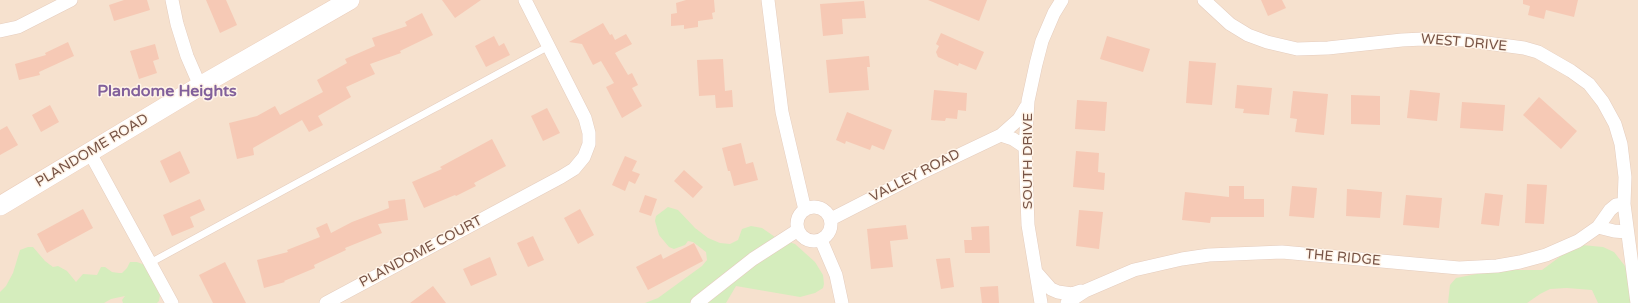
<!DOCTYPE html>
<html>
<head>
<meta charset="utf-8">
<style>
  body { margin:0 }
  canvas { display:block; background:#fef0e0 }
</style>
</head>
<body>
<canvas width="1638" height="303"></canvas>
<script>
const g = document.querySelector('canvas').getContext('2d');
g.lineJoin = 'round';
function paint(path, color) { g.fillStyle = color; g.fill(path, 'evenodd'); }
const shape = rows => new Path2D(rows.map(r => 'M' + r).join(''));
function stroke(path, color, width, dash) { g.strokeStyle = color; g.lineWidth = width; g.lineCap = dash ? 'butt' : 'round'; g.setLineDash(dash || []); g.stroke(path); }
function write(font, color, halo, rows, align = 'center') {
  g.font = font + ' "Varela Round",sans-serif'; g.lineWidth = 3; g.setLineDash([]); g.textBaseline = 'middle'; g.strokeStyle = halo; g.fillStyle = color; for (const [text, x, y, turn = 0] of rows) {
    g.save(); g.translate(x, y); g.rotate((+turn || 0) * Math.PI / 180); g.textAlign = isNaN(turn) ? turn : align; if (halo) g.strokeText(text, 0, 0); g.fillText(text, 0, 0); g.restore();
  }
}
paint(shape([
  [0,0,1638,0,1638,303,0,303]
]), '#f6e1ce');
paint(shape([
  [668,207,678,210,695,228,708,238,720,243,730,244,738,240,742,229,751,226,762,228,775,237,795,244,815,262,823,275,824,284,823,288,815,293,800,297,736,286,726,303,645,303,658,298,702,266,707,260,706,252,693,242,688,241,685,245,674,249,669,247,659,235,655,221,656,216],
  [1582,245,1603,247,1614,252,1625,266,1631,284,1631,303,1598,303,1592,290,1567,288,1550,289,1540,294,1527,303,1448,303,1450,285,1456,278,1497,270,1542,270,1569,250],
  [28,247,33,247,45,261,53,267,58,266,67,271,76,282,83,274,97,275,101,267,105,267,112,272,119,273,122,273,127,268,130,262,137,262,145,265,161,289,159,301,157,303,123,303,122,300,125,296,111,299,104,303,0,303,0,292,6,286,13,273,20,250]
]), '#d5edbd');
paint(shape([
  [124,0,147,0,150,10,114,21,109,5],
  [206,0,226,0,237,25,220,33],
  [442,0,481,0,455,18],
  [686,0,714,0,715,12,712,13,713,19,698,21,698,27,684,29,684,25,671,26,671,14,677,13,676,3],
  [928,0,987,0,979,21],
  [1261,0,1282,0,1286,8,1268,16],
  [1523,0,1578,0,1574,17,1546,10,1544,19,1528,15,1530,6,1523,4],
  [864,1,866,18,842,19,843,34,823,36,820,4],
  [422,13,433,35,400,51,401,53,370,64,375,74,346,87,351,97,318,116,323,125,309,132,302,120,253,148,254,155,237,159,229,123,257,116,275,106,280,115,323,92,317,80,347,63,345,59,375,46,372,38,407,26,405,22],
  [603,23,610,35,612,34,615,40,626,34,632,44,615,53,628,75,632,73,638,85,632,88,642,106,622,118,606,87,614,83,601,61,593,65,582,44,569,42],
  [941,33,984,52,976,70,959,63,958,66,938,57,936,52,939,46,936,44],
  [494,36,499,46,504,43,510,55,486,67,475,46],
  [1107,36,1150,49,1143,72,1100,59],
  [68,42,74,56,39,72,40,75,19,80,15,64,46,55,45,53],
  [155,44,159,59,153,61,157,73,139,79,130,51],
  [869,56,870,67,867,67,869,90,829,93,826,60],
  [723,59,725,91,732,90,733,107,716,108,715,95,699,96,697,60],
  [1189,61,1216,63,1212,105,1186,103],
  [1237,85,1272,88,1269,115,1243,113,1244,109,1235,108],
  [934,90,967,93,966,111,958,110,957,119,946,118,945,121,931,120],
  [1410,90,1440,93,1437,121,1407,118],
  [1293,91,1328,94,1324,135,1295,132,1297,119,1290,118],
  [1351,95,1380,96,1380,125,1351,124],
  [1539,97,1577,131,1561,149,1523,115],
  [1077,100,1107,102,1105,131,1075,129],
  [1462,102,1505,105,1503,131,1460,128],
  [50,105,59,122,41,132,32,115],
  [547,108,560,133,543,141,531,116],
  [847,112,892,130,884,150,872,145,870,150,846,141,845,144,836,140],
  [7,126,18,145,0,155,0,130],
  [492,139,506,166,474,183,476,186,456,196,455,195,424,208,412,182,442,169,440,167],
  [741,143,746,164,753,162,758,180,734,186,730,171,728,171,722,148],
  [180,151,190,173,170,183,160,161],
  [1076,151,1099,153,1098,172,1105,173,1104,190,1073,187],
  [625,156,637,161,632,171,640,174,635,184,629,181,625,191,612,185],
  [684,170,703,187,693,198,674,181],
  [1527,184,1547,185,1544,224,1525,223],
  [1229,186,1244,186,1244,199,1264,199,1264,217,1211,217,1210,223,1182,220,1185,192,1229,197],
  [1292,186,1317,188,1314,218,1289,216],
  [1347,189,1382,192,1380,218,1346,216],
  [1485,193,1503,195,1499,226,1481,224],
  [645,195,657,199,651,216,639,212],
  [1406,195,1442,198,1439,228,1403,225],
  [200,199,205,210,190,217,194,227,172,236,163,215],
  [405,199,408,220,378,224,382,233,345,248,346,250,314,265,315,268,284,281,285,282,264,288,257,260,288,252,287,250,320,237,316,228,327,223,331,233,352,222,389,208,388,201],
  [83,209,93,228,47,253,37,234],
  [580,209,594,235,578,244,564,218],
  [1079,210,1103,212,1099,249,1076,246],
  [906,225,908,239,890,241,893,267,871,269,867,229],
  [989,226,990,253,965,253,964,240,972,240,971,227],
  [533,236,544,260,528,267,517,243],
  [694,243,703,261,648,290,636,267,661,254,663,259],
  [490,257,497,275,471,286,463,269],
  [950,258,954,287,941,289,936,259],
  [225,262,246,303,213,303,199,275],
  [433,286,446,303,410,303],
  [998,286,999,303,982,303,980,287]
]), '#f6c9b5');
const service = shape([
  [150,263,549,46]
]);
const minor = shape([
  [172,0,177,24,187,56,200,86],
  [768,0,782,112,805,210],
  [1204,0,1230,24,1248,35,1267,42,1297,49,1328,48,1402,40,1423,39,1464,40,1524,48,1538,52,1571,71,1589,84,1603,102,1615,124,1621,144,1625,177,1624,204,1637,303],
  [0,31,18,27,71,0],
  [1001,135,1013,139,1025,147],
  [90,153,172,303],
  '797 224a17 17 0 1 1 34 0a17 17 0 1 1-34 0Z',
  [831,219,919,174,1001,135,1019,119,1026,107],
  [1598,227,1614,231,1627,232],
  [821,240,836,275,842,303],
  [1036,272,1051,289,1058,292,1072,294,1081,291],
  [326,303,561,177,574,169,584,157,589,144,589,133,585,118,525,0],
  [697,303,753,259,798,230],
  [1041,303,1028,225,1025,147,1028,101,1036,64,1042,41,1054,13,1062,0],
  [1067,303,1085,291,1134,270,1182,259,1209,255,1282,252,1459,268,1497,266,1520,262,1546,255,1578,241,1598,227,1610,210,1616,205,1624,204]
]);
const secondary = shape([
  [0,206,200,86,350,0]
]);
stroke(service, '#e5cdbe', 8);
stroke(minor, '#e5cdbe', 14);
stroke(secondary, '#ebcdbb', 20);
stroke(service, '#fff', 7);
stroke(minor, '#fff', 13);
stroke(secondary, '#fff', 19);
write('14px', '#775345', '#fff4e8', [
  ["WEST DRIVE",1464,43,5],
  ["PLANDOME ROAD",92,151,-31],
  ["SOUTH DRIVE",1028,161,-90],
  ["VALLEY ROAD",915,176,-27],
  ["PLANDOME COURT",421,252,-28],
  ["THE RIDGE",1343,258,5]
]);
write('bold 16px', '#82609b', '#fff4e8', [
  ["Plandome Heights",167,92]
]);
</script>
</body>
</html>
